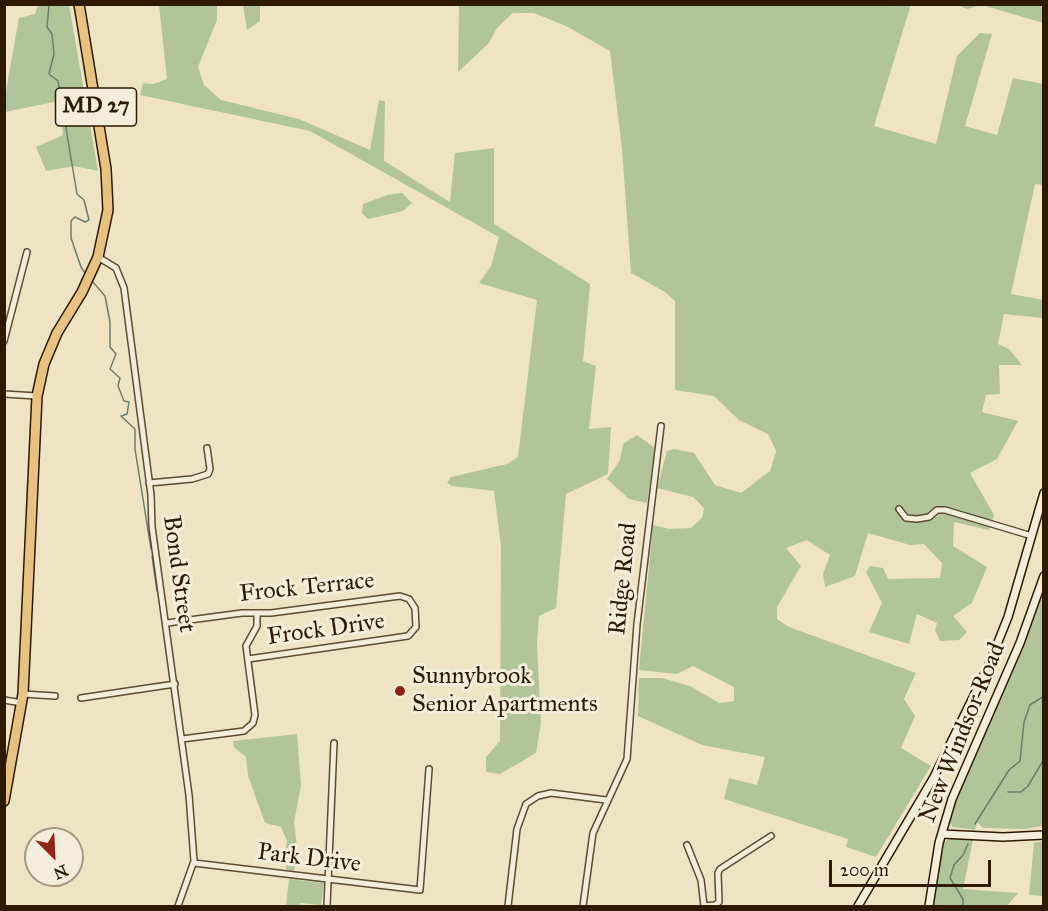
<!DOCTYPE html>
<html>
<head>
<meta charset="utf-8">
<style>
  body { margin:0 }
  #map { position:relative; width:1048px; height:911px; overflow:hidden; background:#eee4c4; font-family:"IM FELL Great Primer",serif }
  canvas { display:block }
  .frame { position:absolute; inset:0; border:6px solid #2d1a01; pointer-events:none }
  .north { position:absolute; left:24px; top:827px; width:60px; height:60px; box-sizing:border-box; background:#f4edd9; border:2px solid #a49983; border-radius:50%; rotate:156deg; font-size:16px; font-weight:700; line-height:24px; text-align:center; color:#2d1a01 }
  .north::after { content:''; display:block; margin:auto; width:21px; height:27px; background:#8f2418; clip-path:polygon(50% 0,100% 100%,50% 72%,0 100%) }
  .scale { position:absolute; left:829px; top:860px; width:162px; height:27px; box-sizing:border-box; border:3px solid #2d1a01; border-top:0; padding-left:8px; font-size:18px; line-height:21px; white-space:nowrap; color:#2d1a01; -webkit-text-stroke:4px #f4edd9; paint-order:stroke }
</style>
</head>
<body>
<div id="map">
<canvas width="1048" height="911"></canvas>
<div class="frame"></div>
<div class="north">N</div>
<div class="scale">200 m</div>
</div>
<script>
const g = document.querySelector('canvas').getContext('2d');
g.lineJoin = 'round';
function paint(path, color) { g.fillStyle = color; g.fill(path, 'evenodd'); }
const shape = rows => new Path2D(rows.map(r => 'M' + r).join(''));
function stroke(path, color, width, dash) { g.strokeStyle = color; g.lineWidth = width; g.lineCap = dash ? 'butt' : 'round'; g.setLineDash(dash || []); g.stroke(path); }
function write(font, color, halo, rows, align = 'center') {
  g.font = font + ' "IM FELL Great Primer",serif'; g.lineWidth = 6; g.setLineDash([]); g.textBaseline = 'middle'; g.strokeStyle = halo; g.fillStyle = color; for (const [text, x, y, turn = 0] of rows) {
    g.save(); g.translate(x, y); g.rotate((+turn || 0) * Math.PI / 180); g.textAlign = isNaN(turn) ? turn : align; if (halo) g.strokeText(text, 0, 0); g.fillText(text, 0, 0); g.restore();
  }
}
paint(shape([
  [911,4,874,126,936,144,957,56,980,33,992,34,965,126,997,135,1013,78,1043,84,1043,185,1035,184,1011,294,1043,300,1043,318,1004,314,998,344,1009,349,1022,365,999,365,1000,394,986,395,982,412,1018,421,997,459,970,473,994,515,989,530,954,522,953,546,987,567,972,603,953,616,967,632,959,640,940,641,935,630,937,623,917,614,909,644,869,632,882,603,866,572,870,566,883,568,888,579,940,578,942,563,924,544,910,545,868,533,855,576,825,587,823,574,830,555,807,540,786,548,801,566,777,607,777,619,789,627,916,673,904,699,915,716,901,748,931,766,876,857,846,847,848,839,724,799,729,778,757,785,765,757,702,745,638,716,639,678,662,678,690,686,719,703,734,701,734,687,693,666,677,674,639,670,653,525,669,529,691,528,702,518,704,508,693,497,657,488,667,451,674,449,694,453,715,485,741,493,770,471,776,451,768,434,739,420,714,396,675,390,675,301,665,292,631,273,622,149,610,51,566,26,534,13,513,13,497,28,488,44,458,72,459,5],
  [38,5,69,5,98,171,74,166,46,171,36,147,63,135,59,101,5,112,5,97,19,18,35,14],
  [159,5,217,5,217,20,198,67,204,85,221,100,299,119,370,150,379,100,385,101,384,161,450,202,455,153,494,148,494,224,590,284,583,361,596,366,589,429,611,427,608,474,566,494,556,608,539,616,537,645,541,723,536,753,500,774,486,772,486,757,500,741,501,546,494,491,452,486,447,483,451,477,507,464,518,457,537,300,479,283,491,266,499,237,310,131,140,95,143,83,153,84,167,79],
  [243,5,260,5,260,21,247,30],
  [957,5,1043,5,1043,23,982,5,967,9],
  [402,193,412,203,403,211,368,219,362,213,363,204,387,195],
  [637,435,655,448,647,503,629,499,607,479,620,460,623,444],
  [1043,594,1043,826,1024,829,983,828,977,822,975,830,953,827,949,822,968,768,1011,675],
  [297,734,301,785,294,822,298,854,294,871,287,870,284,859,287,841,281,827,265,823,248,776,246,757,234,747,233,741],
  [950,838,973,840,963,889,1018,893,1007,906,933,906,943,843],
  [1043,841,1043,896,1029,895,1034,843],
  [289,879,324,883,321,905,300,903,299,906,286,906]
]), '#b2c59a');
stroke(shape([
  [49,4,47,27,52,34,54,54,49,74,58,81,77,194,84,200,89,220,85,222,75,217,71,221,71,238,81,267,85,273],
  [92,281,105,296,110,322,110,347,116,354,110,369,120,378,118,386,124,401,129,402,127,414,121,416,135,429,135,449,151,549],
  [152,556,157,591],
  [1008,792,1021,792,1028,786,1044,759],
  [975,824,1009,770,1020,761,1024,722,1030,705,1044,696],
  [963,906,963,899,950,878,954,865,963,855,968,844]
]), '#6e7d6c', 1.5);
const street = shape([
  [98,257,116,268,124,288,151,495,152,527,189,795,194,861,178,906],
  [4,341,27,252],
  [4,394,37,396],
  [149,483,192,479,208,474,210,469,207,448],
  [899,509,906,518,917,519,929,517,937,510,945,510,1032,536],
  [167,623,242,613,271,613,400,596,409,599,415,608,416,627,408,636,248,659],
  [23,694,55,696],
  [81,698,175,684],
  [4,700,22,703],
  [182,739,244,731,253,723,255,715,246,646,257,626,257,614],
  [687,845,701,880,704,906],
  [194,863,420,890,429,769],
  [327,906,334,743],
  [508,906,517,829,526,804,538,796,551,793,606,800],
  [583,906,593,833,627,759,637,624,661,426],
  [704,906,715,905,719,902,718,873,720,869,771,836]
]);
const secondary = shape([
  [942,834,1003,837,1044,835],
  [858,906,934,777,988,667,1008,617,1044,493],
  [929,906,939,843,952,799,1020,643,1044,576]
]);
const highway = shape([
  [4,801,23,694,37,396,44,364,57,333,82,292,98,257,108,210,106,169,79,4]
]);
stroke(street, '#5d4c32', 8);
stroke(secondary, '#2d1a01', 10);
stroke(highway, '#2d1a01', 12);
stroke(street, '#f4edd9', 5);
stroke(secondary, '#f4edd9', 7);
stroke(highway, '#e7c282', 9);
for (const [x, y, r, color] of [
  [400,691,6,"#8f2418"]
]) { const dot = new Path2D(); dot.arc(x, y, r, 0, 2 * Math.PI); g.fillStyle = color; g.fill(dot); stroke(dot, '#f4edd9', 2); }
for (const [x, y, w] of [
  [96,107,81]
]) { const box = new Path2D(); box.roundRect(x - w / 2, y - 19, w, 38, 4.5); g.fillStyle = '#f4edd9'; g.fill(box); stroke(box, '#2d1a01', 1.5); }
write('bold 22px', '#2d1a01', null, [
  ["MD 27",96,107]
]);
write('24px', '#2d1a01', '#f4edd9', [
  ["Bond Street",178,574,82],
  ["Ridge Road",624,579,-84],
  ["Frock Terrace",307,588,-6],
  ["Frock Drive",326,630,-8],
  ["New Windsor Road",963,733,-68],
  ["Park Drive",309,859,7]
]);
write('24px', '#2d1a01', '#f4edd9', [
  ["Sunnybrook",412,677],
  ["Senior Apartments",412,705]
], 'left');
</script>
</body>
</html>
